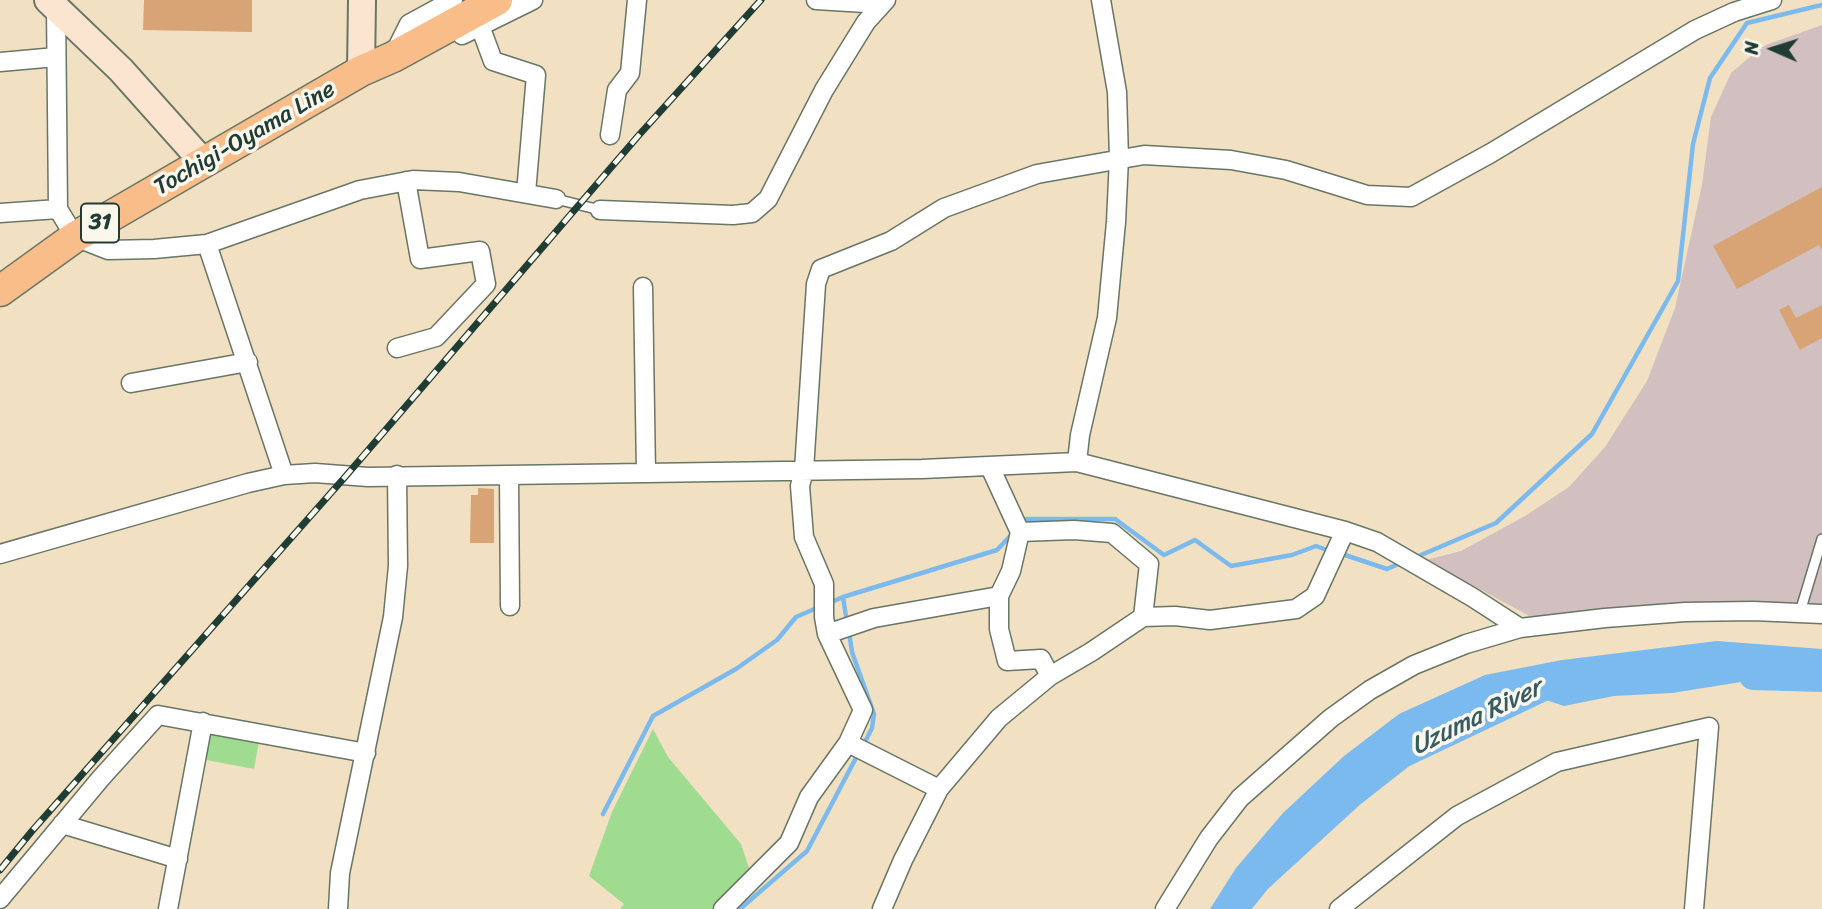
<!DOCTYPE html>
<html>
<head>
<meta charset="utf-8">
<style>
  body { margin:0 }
  #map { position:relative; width:1822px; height:909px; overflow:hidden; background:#f1e0c1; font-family:Sriracha,sans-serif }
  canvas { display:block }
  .north { position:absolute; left:1738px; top:14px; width:70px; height:70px; -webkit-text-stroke:5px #fbf7ec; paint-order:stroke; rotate:273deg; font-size:19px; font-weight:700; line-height:28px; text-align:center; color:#1f3d34 }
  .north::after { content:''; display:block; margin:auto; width:24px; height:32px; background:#1f3d34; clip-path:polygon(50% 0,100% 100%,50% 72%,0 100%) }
</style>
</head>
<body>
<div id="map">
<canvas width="1822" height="909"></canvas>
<div class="north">N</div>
</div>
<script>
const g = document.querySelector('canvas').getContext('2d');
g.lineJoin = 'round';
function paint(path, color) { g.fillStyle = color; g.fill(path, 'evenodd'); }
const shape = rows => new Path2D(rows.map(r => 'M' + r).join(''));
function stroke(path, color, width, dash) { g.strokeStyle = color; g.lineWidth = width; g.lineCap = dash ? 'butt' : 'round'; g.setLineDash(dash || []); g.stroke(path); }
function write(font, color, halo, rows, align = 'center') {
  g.font = font + ' Sriracha,sans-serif'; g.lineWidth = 7; g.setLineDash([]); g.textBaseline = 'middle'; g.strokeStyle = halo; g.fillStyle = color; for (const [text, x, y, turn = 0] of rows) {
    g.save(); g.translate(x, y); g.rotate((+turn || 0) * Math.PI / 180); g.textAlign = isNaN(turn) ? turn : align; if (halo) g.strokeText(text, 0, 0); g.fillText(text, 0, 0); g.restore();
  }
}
paint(shape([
  [1822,25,1822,611,1741,604,1653,605,1533,618,1426,560,1461,551,1525,516,1569,487,1605,447,1647,381,1675,308,1702,185,1711,117,1731,73,1763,46]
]), '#d2bfbf');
paint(shape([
  [653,729,668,757,741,844,750,871,713,909,620,909,624,904,589,876,612,812],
  [207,730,259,741,254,769,201,759]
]), '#a0dc90');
paint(shape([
  [1717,641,1822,649,1822,675,1760,679,1672,693,1614,696,1564,706,1540,698,1503,695,1458,714,1396,746,1351,778,1305,827,1242,909,1210,909,1236,868,1283,813,1344,756,1399,714,1485,675,1562,660]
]), '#7bbaee');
stroke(shape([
  [1022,524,1026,519,1115,519,1164,555,1195,540,1231,566,1292,555,1316,546,1330,551],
  [1339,553,1387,569,1403,562],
  [1414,558,1496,523,1592,434,1678,281,1693,144,1710,78,1747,23,1822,5],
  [827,604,843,597],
  [847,623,843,597,997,550,1013,533],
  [849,632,852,652,874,714,872,728,863,746],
  [603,814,653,716,736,669,777,640,796,617,819,607],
  [740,909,807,851,858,754]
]), '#7bbaee', 4.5);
stroke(shape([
  [1753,676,1822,678],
  [1234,909,1257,880,1351,794,1402,754,1556,681]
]), '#7bbaee', 28);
paint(shape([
  [144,0,252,0,252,32,143,30],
  [1822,187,1822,250,1819,245,1737,289,1713,246],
  [1789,305,1796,318,1822,305,1822,338,1800,350,1779,310],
  [478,488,494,489,494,543,470,543,471,495,478,495]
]), '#d8a375');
const lane = shape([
  [556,199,600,210],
  [1800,612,1822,539]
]);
const street = shape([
  [816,0,882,4],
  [56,7,58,209,75,237,108,250,154,249,207,244,360,190,413,180,459,182,556,199],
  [480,26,493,61,536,75,526,193],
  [462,35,533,0],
  [394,54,409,24,453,0],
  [0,62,56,57],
  [610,135,617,90,630,73,637,0],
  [600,210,733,215,752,213,768,199,824,90,866,22,886,0],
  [0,213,58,209],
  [207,244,284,475],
  [643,287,646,473],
  [397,348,436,337,486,284,480,251,420,259,406,181],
  [131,383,248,362],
  [1077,462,1080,435,1107,318,1116,222,1119,158,1117,92,1101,0],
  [990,467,1020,532,1011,571,999,596,999,629,1007,661,1041,659,1050,676],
  [509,476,510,606],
  [1020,532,1074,530,1112,533,1149,564,1143,617],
  [0,554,248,483,284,475,315,473,368,477,922,469,1077,462,1345,531,1377,542,1472,597,1520,628,1605,618,1685,612,1753,611,1822,614],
  [827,634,874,618,999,596],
  [848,743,939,789],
  [62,824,178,859],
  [0,899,101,778,158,715,366,753],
  [168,909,203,722],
  [338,909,340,873,393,617,398,566,397,475],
  [723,909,789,843,809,797,848,743,863,710,827,634,824,617,824,584,804,537,800,486,804,470,816,284,821,269,891,241,944,208,1037,174,1144,155,1231,160,1286,170,1367,195,1411,197,1491,153,1695,30,1734,12,1772,0],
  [882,909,903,860,939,789,999,718,1050,676,1091,652,1143,617,1175,616,1210,620,1296,609,1315,596,1345,531],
  [1165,909,1209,838,1240,798,1331,718,1370,690,1414,665,1466,644,1520,628],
  [1339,909,1457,816,1557,762,1709,727,1694,909]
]);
const secondary = shape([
  [48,0,121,70,204,163],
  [361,71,362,0]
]);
const primary = shape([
  [0,291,75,237,361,71,393,57,497,0]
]);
stroke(lane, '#687665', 12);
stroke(street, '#687665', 21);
stroke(secondary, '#687665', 30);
stroke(primary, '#687665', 33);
stroke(lane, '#fff', 9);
stroke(street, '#fff', 18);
stroke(secondary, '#fce5d0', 26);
stroke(primary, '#f8bd89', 30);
const rail = shape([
  [0,870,32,831,345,477,639,135,761,0]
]);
stroke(rail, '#1f3d34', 7);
stroke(rail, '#fbf7ec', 4.5, [13]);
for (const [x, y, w] of [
  [100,223,38]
]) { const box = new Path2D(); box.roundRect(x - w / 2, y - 19.5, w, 39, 5); g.fillStyle = '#fbf7ec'; g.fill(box); stroke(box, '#1f3d34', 2); }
write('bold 23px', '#1f3d34', null, [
  ["31",100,223]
]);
write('24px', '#1f3d34', '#fbf7ec', [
  ["Tochigi-Oyama Line",245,139,-30]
]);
write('italic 26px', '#365c62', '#fbf7ec', [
  ["Uzuma River",1477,718,-26]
]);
</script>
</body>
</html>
